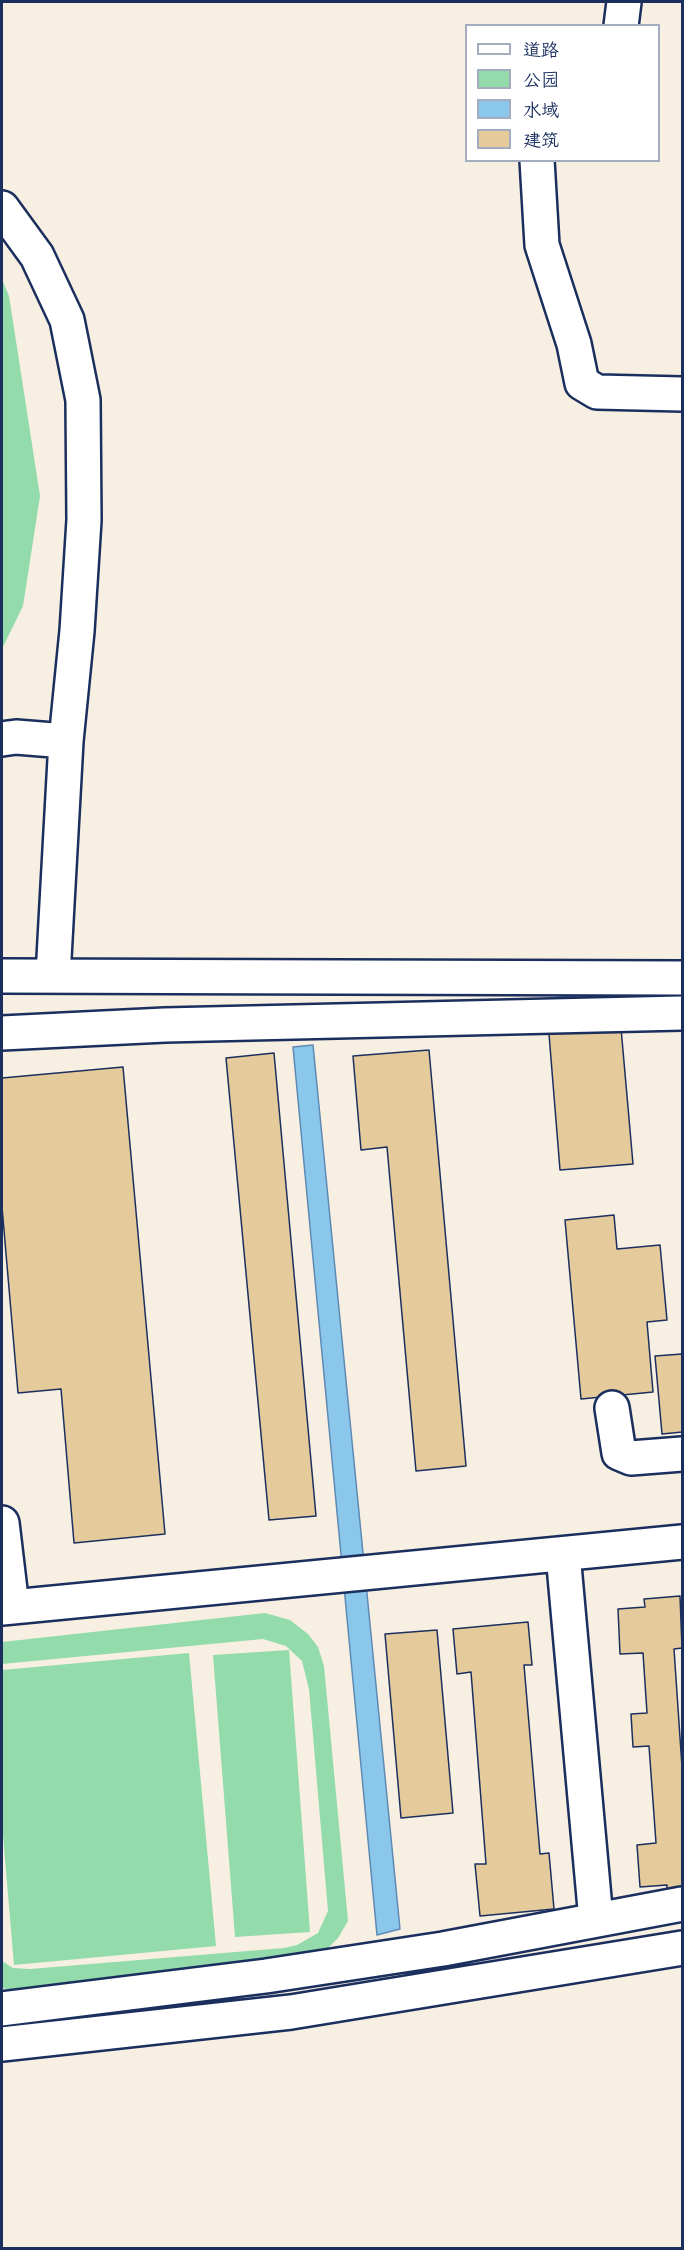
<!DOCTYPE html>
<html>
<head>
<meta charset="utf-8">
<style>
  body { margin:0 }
  #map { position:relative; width:684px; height:2250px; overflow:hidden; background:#f7efe1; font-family:"Balsamiq Sans","LXGW WenKai TC",sans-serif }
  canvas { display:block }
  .frame { position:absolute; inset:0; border:3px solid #1b2f5e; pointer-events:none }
  .legend { position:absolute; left:465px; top:24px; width:195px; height:138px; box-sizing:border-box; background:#fff; border:2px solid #a4acbf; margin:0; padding:8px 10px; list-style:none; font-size:18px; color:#1b2f5e }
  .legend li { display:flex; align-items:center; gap:12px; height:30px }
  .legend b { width:30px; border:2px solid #a4acbf }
</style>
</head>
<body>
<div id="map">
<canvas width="684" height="2250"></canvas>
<div class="frame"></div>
<ul class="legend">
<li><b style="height:8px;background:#fff"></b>道路</li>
<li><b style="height:16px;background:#93dbaa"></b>公园</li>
<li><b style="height:16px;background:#8bc7eb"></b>水域</li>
<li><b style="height:16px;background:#e5cb9b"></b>建筑</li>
</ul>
</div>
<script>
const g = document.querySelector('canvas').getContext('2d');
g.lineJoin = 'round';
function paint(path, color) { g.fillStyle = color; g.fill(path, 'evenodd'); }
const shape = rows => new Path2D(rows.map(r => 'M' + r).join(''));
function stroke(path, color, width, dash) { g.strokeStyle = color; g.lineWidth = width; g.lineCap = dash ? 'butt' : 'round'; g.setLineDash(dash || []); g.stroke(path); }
paint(shape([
  [2,279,9,296,40,496,23,606,2,649],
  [265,1613,290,1620,308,1634,318,1647,324,1666,348,1921,338,1938,323,1953,25,1994,2,1988,2,1961,13,1968,30,1969,284,1948,297,1945,318,1933,328,1911,309,1689,302,1661,286,1646,263,1639,2,1664,2,1642],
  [289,1650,310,1932,235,1937,213,1655],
  [189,1653,216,1946,14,1965,2,1824,2,1670]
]), '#93dbaa');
const water = shape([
  [313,1045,400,1929,377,1935,293,1047,313,1045]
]);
paint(water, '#8bc7eb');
stroke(water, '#5e8ab3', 1.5);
const building = shape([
  [621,1028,633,1164,560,1170,549,1034,621,1028],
  [429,1050,466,1466,416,1471,387,1147,361,1150,353,1056,429,1050],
  [274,1053,316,1516,269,1520,226,1058,274,1053],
  [123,1067,165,1534,74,1543,61,1389,18,1393,2,1207,2,1078,123,1067],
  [614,1215,617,1249,660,1245,667,1320,647,1322,653,1392,581,1399,565,1220,614,1215],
  [682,1354,682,1432,662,1434,655,1356,682,1354],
  [680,1596,682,1648,674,1649,682,1767,682,1891,667,1892,667,1885,640,1887,637,1845,656,1843,649,1746,633,1747,631,1714,647,1713,643,1653,620,1654,618,1609,645,1607,644,1599,680,1596],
  [528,1622,532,1665,524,1665,540,1854,549,1853,554,1909,480,1916,475,1864,486,1864,471,1672,457,1674,453,1629,528,1622],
  [437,1630,453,1813,401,1818,385,1634,437,1630]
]);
paint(building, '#e5cb9b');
stroke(building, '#1b2f5e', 1.5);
const minor = shape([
  [621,26,624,2],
  [537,160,542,245,574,344,582,383,597,392,682,394],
  [2,208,37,256,67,320,83,400,84,520,77,631,66,741,53,976],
  [2,739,16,737,66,741],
  [2,976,682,978],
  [2,1033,165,1025,682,1013],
  [612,1408,619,1453,631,1458,682,1454],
  [2,1523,12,1607],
  [563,1554,596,1920],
  [2,1608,682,1542],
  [2,2009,266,1976,443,1949,682,1904],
  [2,2044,291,2012,682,1948]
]);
stroke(minor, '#1b2f5e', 38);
stroke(minor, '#fff', 33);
</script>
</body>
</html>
